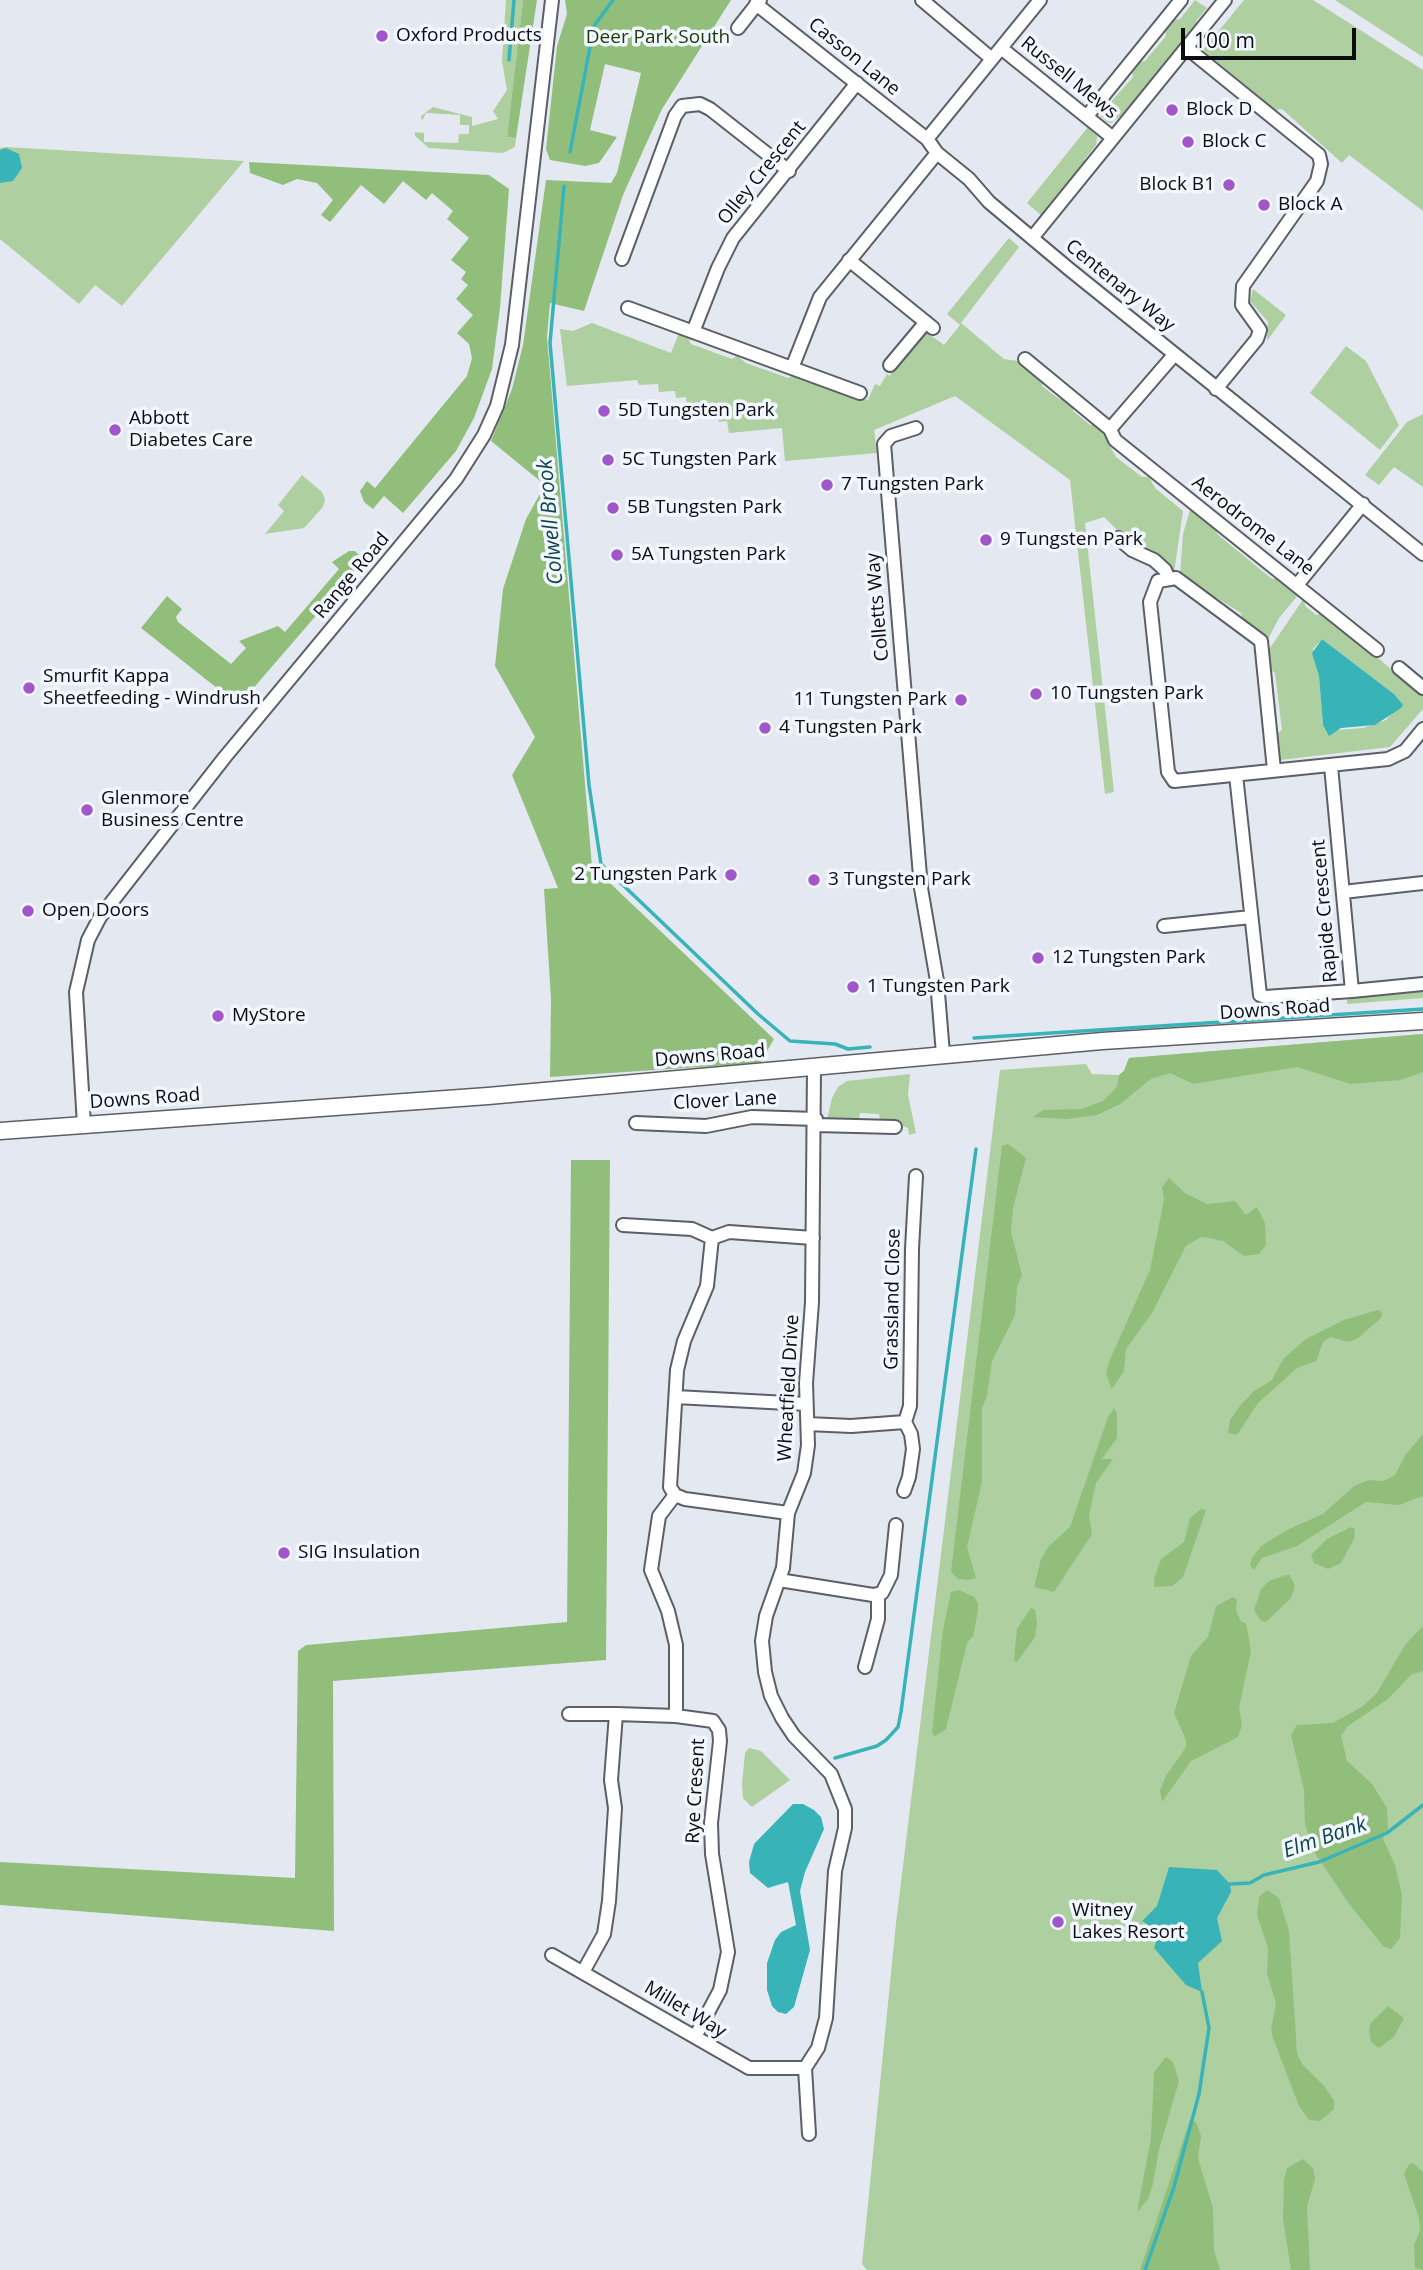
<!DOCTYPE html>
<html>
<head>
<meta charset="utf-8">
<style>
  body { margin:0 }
  #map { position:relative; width:1423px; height:2270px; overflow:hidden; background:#e4e9f1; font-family:"Open Sans",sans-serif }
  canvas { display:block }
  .scale { position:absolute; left:1181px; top:28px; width:175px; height:32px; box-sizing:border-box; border:4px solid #0b0d0f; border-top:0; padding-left:9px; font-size:21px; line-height:24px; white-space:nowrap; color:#0b0d0f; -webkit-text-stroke:5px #f2f6ff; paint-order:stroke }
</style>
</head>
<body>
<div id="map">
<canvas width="1423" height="2270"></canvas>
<div class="scale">100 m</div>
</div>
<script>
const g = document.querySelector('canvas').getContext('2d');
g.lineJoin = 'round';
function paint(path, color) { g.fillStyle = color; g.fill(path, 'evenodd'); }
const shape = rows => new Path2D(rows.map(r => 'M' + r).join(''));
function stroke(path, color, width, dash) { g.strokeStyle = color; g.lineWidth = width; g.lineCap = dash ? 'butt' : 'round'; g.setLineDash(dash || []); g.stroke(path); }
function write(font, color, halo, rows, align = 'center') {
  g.font = font + ' "Open Sans",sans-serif'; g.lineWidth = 7; g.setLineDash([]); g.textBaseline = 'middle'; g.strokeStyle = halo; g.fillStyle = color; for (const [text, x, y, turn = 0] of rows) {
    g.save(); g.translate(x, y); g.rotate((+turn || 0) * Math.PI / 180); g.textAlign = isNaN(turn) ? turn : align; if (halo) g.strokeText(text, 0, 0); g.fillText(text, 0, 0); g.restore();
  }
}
paint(shape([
  [506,0,523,0,507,137,516,138,515,147,503,153,429,148,415,136,415,132,424,133,424,142,458,143,459,134,469,134,469,125,460,125,460,115,426,113,422,121,421,116,433,107,472,117,472,126,498,119,493,111,507,90,502,61],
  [1195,0,1207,8,1196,21,1198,23,1122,118,1119,117,1111,123,1107,122,1100,115,1102,112,1133,77,1132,71,1140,62,1145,61,1166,36,1165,30,1173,20,1180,19],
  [1244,0,1313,0,1423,70,1423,211,1349,155,1342,163,1282,109,1275,110,1203,50],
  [1335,0,1423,0,1423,57],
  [1088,127,1097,136,1096,145,1084,160,1087,163,1043,217,1027,203],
  [6,147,244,161,122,306,95,285,79,304,0,239,0,148],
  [1009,238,1019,247,961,323,1004,359,1018,361,1042,379,1042,386,1059,399,1065,398,1072,404,1073,411,1090,425,1096,423,1106,431,1107,441,1116,457,1142,477,1149,477,1155,488,1183,511,1174,573,1137,549,1104,517,1085,523,1114,792,1105,794,1070,480,955,396,874,430,877,453,785,461,782,428,729,433,727,421,719,422,717,408,687,410,686,397,676,398,675,391,659,392,658,384,639,385,637,380,567,386,560,329,573,331,592,323,671,353,679,333,688,338,691,344,732,359,737,356,746,363,788,378,794,375,868,400,875,384,880,386,887,374,889,376,925,331,944,345,960,325,947,314],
  [1253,289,1286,315,1267,341,1268,322,1250,301],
  [1346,346,1366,361,1399,425,1380,450,1310,393],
  [1423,414,1423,487,1394,467,1379,485,1365,475,1407,422],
  [302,475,322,492,325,499,323,507,304,528,265,534,284,511,278,505],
  [1191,507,1216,528,1217,534,1272,579,1279,578,1299,594,1279,618,1266,643,1242,620,1241,613,1180,575,1183,534],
  [1304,598,1305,606,1316,615,1323,613,1423,695,1423,709,1390,747,1280,760,1277,734,1282,730,1275,673,1270,669,1268,651],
  [1322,639,1394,694,1396,708,1386,720,1363,728,1337,730,1323,725,1319,676,1313,649],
  [1423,990,1423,998,1347,1004,1347,1000,1354,996],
  [1423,1034,1423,2270,867,2270,862,2264,896,1923,1000,1070,1086,1064,1092,1074,1119,1075,1124,1071,1129,1058],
  [910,1074,908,1095,916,1133,909,1135,908,1128,898,1124,881,1125,879,1114,860,1113,858,1124,827,1120,832,1098,838,1087,847,1081],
  [749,1748,761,1751,790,1780,752,1807,743,1798,742,1784,745,1753]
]), '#aecf9f');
paint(shape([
  [523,0,537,0,516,138,507,137],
  [565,0,731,0,662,109,623,195,584,311,550,303,547,337,592,866,774,1039,760,1063,550,1077,551,999,544,889,558,888,512,775,535,737,495,666,503,589,526,519,545,485,491,441,512,389,523,345,546,180,611,183,617,173,641,73,605,64,590,130,617,137,599,163,585,166,550,160,546,149,557,46,567,14],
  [249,162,489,175,509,189,500,308,492,369,474,418,456,451,403,513,384,496,373,509,364,502,360,491,367,481,375,488,467,376,472,358,469,344,457,333,473,315,456,299,468,285,461,279,466,272,451,260,469,238,447,219,453,211,432,193,426,200,403,181,384,204,361,185,330,222,321,215,333,200,317,183,297,179,283,185,250,173],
  [349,551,355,551,364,560,244,699,238,701,227,696,141,628,167,596,182,609,176,617,178,622,231,664,246,648,239,641,278,626,285,632,339,569,332,562],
  [1423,1034,1423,1072,1400,1080,1351,1084,1297,1067,1193,1084,1170,1073,1151,1079,1120,1104,1097,1115,1067,1119,1033,1117,1043,1110,1081,1109,1103,1101,1117,1087,1119,1075,1124,1071,1129,1058],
  [1008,1144,1026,1158,1013,1208,1011,1232,1022,1275,1017,1287,1015,1315,992,1361,987,1396,982,1408,982,1482,967,1547,976,1578,968,1580,958,1579,951,1572,1002,1146],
  [571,1160,610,1160,606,1660,333,1681,334,1931,0,1905,0,1862,295,1878,298,1651,306,1645,567,1622],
  [1169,1178,1185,1193,1207,1204,1235,1201,1246,1215,1257,1207,1265,1223,1266,1245,1259,1254,1244,1256,1223,1241,1209,1238,1201,1237,1186,1246,1152,1313,1126,1349,1124,1371,1112,1389,1106,1374,1109,1362,1150,1270,1164,1200,1162,1187],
  [1378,1310,1382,1312,1381,1318,1358,1338,1349,1342,1330,1337,1323,1342,1316,1361,1297,1368,1258,1403,1237,1435,1228,1433,1230,1420,1239,1407,1254,1391,1272,1380,1283,1359,1306,1339,1344,1320],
  [1114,1408,1117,1414,1117,1438,1102,1459,1113,1459,1096,1483,1089,1515,1092,1534,1054,1592,1034,1587,1041,1559,1049,1546,1070,1527,1108,1417],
  [1423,1434,1423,1496,1399,1505,1366,1502,1297,1546,1262,1558,1254,1570,1250,1565,1252,1558,1261,1546,1287,1530,1323,1514,1354,1486,1369,1480,1384,1481,1395,1475,1406,1454],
  [1201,1509,1206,1510,1183,1577,1172,1586,1154,1587,1154,1579,1161,1559,1184,1542,1190,1518],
  [1351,1527,1355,1529,1354,1539,1341,1563,1328,1569,1314,1563,1311,1555,1327,1539],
  [1286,1575,1290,1575,1295,1586,1291,1598,1266,1622,1261,1621,1254,1610,1261,1589,1269,1581],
  [959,1590,974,1597,978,1603,978,1611,973,1636,967,1643,946,1729,935,1736,932,1733,943,1630,951,1592],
  [1233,1597,1237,1600,1236,1610,1241,1622,1246,1623,1251,1651,1239,1708,1242,1726,1238,1737,1191,1761,1162,1802,1160,1790,1166,1776,1186,1747,1186,1740,1174,1713,1191,1656,1208,1637,1216,1606],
  [1031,1608,1035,1610,1037,1622,1035,1637,1017,1662,1014,1660,1017,1629],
  [1423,1626,1423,1671,1411,1675,1388,1699,1348,1726,1341,1736,1347,1761,1372,1784,1387,1808,1388,1828,1383,1839,1395,1865,1402,1895,1400,1938,1391,1949,1383,1946,1350,1905,1314,1852,1305,1824,1304,1790,1291,1735,1297,1725,1333,1723,1363,1706,1377,1693,1405,1645],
  [1267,1890,1279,1898,1289,1931,1297,2053,1302,2064,1324,2086,1334,2101,1334,2109,1320,2121,1309,2120,1299,2106,1273,2038,1271,2029,1276,2003,1267,1974,1268,1948,1257,1915,1259,1897],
  [1388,2006,1404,2018,1394,2037,1379,2048,1371,2042,1369,2030,1371,2023],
  [1166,2057,1173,2062,1179,2081,1159,2150,1153,2184,1148,2199,1137,2212,1151,2138,1154,2072],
  [1190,2120,1196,2122,1201,2136,1198,2158,1213,2208,1214,2250,1220,2270,1140,2270],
  [1303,2159,1313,2168,1315,2179,1307,2206,1310,2270,1291,2270,1283,2219,1284,2179,1287,2168],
  [1413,2163,1423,2172,1423,2270,1415,2268,1414,2245,1420,2231,1419,2218,1404,2174,1409,2164]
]), '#91bf7b');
paint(shape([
  [6,148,19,154,22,168,13,181,0,183,0,150],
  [1322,639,1394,694,1403,705,1401,708,1375,725,1341,728,1329,736,1323,725,1319,676,1312,653],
  [793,1804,803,1804,814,1810,821,1817,824,1829,805,1872,800,1891,810,1950,794,2007,786,2014,778,2012,772,2006,767,1990,767,1963,775,1940,781,1932,796,1925,788,1882,768,1888,750,1873,749,1862,754,1844],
  [1169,1867,1217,1870,1230,1884,1231,1892,1217,1918,1222,1941,1198,1963,1202,1992,1186,1985,1154,1948,1157,1939,1155,1929,1142,1921,1157,1906]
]), '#38b4b9');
stroke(shape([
  [509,60,514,0],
  [570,152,594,26,613,0],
  [564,186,550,343,589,785,601,864,758,1014,790,1041,835,1044,848,1049,870,1047],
  [974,1038,1423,1009],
  [835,1758,877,1746,886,1740,898,1727,901,1712,976,1149],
  [1230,1884,1250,1883,1264,1875,1319,1862,1387,1833,1423,1805],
  [1145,2270,1174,2187,1199,2094,1209,2028,1202,1992]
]), '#38b4b9', 3.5);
const minor = shape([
  [922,0,992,59],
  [756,4,927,139,937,153,969,179,989,202,1069,269,1423,554],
  [738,28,760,0],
  [1001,48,1113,138],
  [1187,48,1319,155,1321,164,1317,181,1243,286,1242,305,1260,330,1257,339,1216,389],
  [1087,116,1181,0],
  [927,139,1040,0],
  [1032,238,1225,0],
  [622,259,675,116,682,106,700,104,710,109,789,171],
  [849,260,933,328],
  [628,308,860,393],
  [693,332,718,268,733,238,857,83],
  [1025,359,1110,429,1115,440,1377,650],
  [890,365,926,322],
  [792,368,820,297,937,153],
  [916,428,891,436,884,444,921,888,937,981,943,1054],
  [1110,429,1174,355],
  [1118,538,1132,550,1154,560,1165,570,1168,577],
  [1297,585,1363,504],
  [1399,668,1423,688],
  [1274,770,1261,641,1176,578,1158,581,1150,602,1168,772,1174,781,1388,759,1405,751,1423,729],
  [1236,775,1260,995,1265,997,1352,991,1331,766],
  [1343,892,1423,883],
  [1164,926,1251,917],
  [1352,991,1423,984],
  [636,1123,706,1126,752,1117,816,1119],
  [84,1125,76,992,88,940,100,917,225,757,456,479,484,435,497,406,512,345,552,0],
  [816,1125,895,1127],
  [623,1225,692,1229,712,1238],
  [712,1238,707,1286,684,1341,677,1370,670,1487,675,1495,685,1499,788,1513],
  [712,1238,729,1232,813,1238],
  [676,1397,806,1404],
  [808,1424,851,1426,905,1422],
  [904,1491,909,1477,913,1449,911,1434,905,1422,910,1406,912,1249,916,1176],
  [675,1495,659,1516,651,1570,668,1611,676,1645,676,1716],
  [779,1580,873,1595,882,1593,891,1575,896,1525],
  [865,1667,878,1619,878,1595],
  [569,1714,616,1714],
  [552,1955,749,2068,805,2068],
  [583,1972,604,1934,609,1901,615,1808,611,1780,616,1714,676,1716,713,1721,719,1730,720,1741,711,1823,712,1854,728,1952,720,1990,695,2037],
  [809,2134,805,2068,818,2048,826,2018,835,1871,845,1828,845,1809,831,1774,794,1736,782,1718,771,1696,765,1672,762,1641,766,1616,783,1568,788,1513,804,1473,808,1445,806,1383,812,1302,814,1068]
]);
const tertiary = shape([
  [0,1131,488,1096,1102,1041,1423,1021]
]);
stroke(minor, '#5b5f66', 16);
stroke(tertiary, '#5b5f66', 19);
stroke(minor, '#fff', 12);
stroke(tertiary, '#fff', 16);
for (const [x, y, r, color] of [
  [382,36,7,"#a157ca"],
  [1172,110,7,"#a157ca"],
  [1188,142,7,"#a157ca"],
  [1229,185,7,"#a157ca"],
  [1264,205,7,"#a157ca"],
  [604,411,7,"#a157ca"],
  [115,430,7,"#a157ca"],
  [608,460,7,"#a157ca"],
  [827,485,7,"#a157ca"],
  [613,508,7,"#a157ca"],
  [986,540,7,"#a157ca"],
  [617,555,7,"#a157ca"],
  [29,688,7,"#a157ca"],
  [1036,694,7,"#a157ca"],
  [961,700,7,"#a157ca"],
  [765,728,7,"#a157ca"],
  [87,810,7,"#a157ca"],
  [731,875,7,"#a157ca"],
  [814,880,7,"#a157ca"],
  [28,911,7,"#a157ca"],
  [1038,958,7,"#a157ca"],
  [853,987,7,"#a157ca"],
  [218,1016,7,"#a157ca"],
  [284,1553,7,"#a157ca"],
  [1058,1922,7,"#a157ca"]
]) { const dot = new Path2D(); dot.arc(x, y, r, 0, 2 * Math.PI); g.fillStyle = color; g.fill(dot); stroke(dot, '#f2f6ff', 2.5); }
write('19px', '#0b0d0f', '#f2f6ff', [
  ["Oxford Products",396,36],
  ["Block D",1186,110],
  ["Block C",1202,142],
  ["Block B1",1215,185,"right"],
  ["Block A",1278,205],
  ["5D Tungsten Park",618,411],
  ["Abbott",129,419],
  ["Diabetes Care",129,441],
  ["5C Tungsten Park",622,460],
  ["7 Tungsten Park",841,485],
  ["5B Tungsten Park",627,508],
  ["9 Tungsten Park",1000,540],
  ["5A Tungsten Park",631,555],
  ["Smurfit Kappa",43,677],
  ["Sheetfeeding - Windrush",43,699],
  ["10 Tungsten Park",1050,694],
  ["11 Tungsten Park",947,700,"right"],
  ["4 Tungsten Park",779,728],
  ["Glenmore",101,799],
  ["Business Centre",101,821],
  ["2 Tungsten Park",717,875,"right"],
  ["3 Tungsten Park",828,880],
  ["Open Doors",42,911],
  ["12 Tungsten Park",1052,958],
  ["1 Tungsten Park",867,987],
  ["MyStore",232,1016],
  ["SIG Insulation",298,1553],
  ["Witney",1072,1911],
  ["Lakes Resort",1072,1933]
], 'left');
write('19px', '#1a3808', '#f2f6ff', [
  ["Deer Park South",658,38]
]);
write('19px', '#0b0d0f', '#f2f6ff', [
  ["Casson Lane",854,57,39],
  ["Russell Mews",1069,78,39],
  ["Olley Crescent",762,173,-51],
  ["Centenary Way",1120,286,39],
  ["Aerodrome Lane",1253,526,38],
  ["Range Road",352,576,-50],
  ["Colletts Way",878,607,-95],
  ["Rapide Crescent",1325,911,-95],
  ["Downs Road",1275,1010,-4],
  ["Downs Road",710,1056,-5],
  ["Downs Road",145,1099,-4],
  ["Clover Lane",725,1101,-3],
  ["Grassland Close",893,1299,-89],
  ["Wheatfield Drive",789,1388,-87],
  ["Rye Cresent",696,1791,-87],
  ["Millet Way",685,2010,31]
]);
write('italic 21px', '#104648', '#f2f6ff', [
  ["Colwell Brook",551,522,-95],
  ["Elm Bank",1325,1838,-19]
]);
</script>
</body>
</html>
